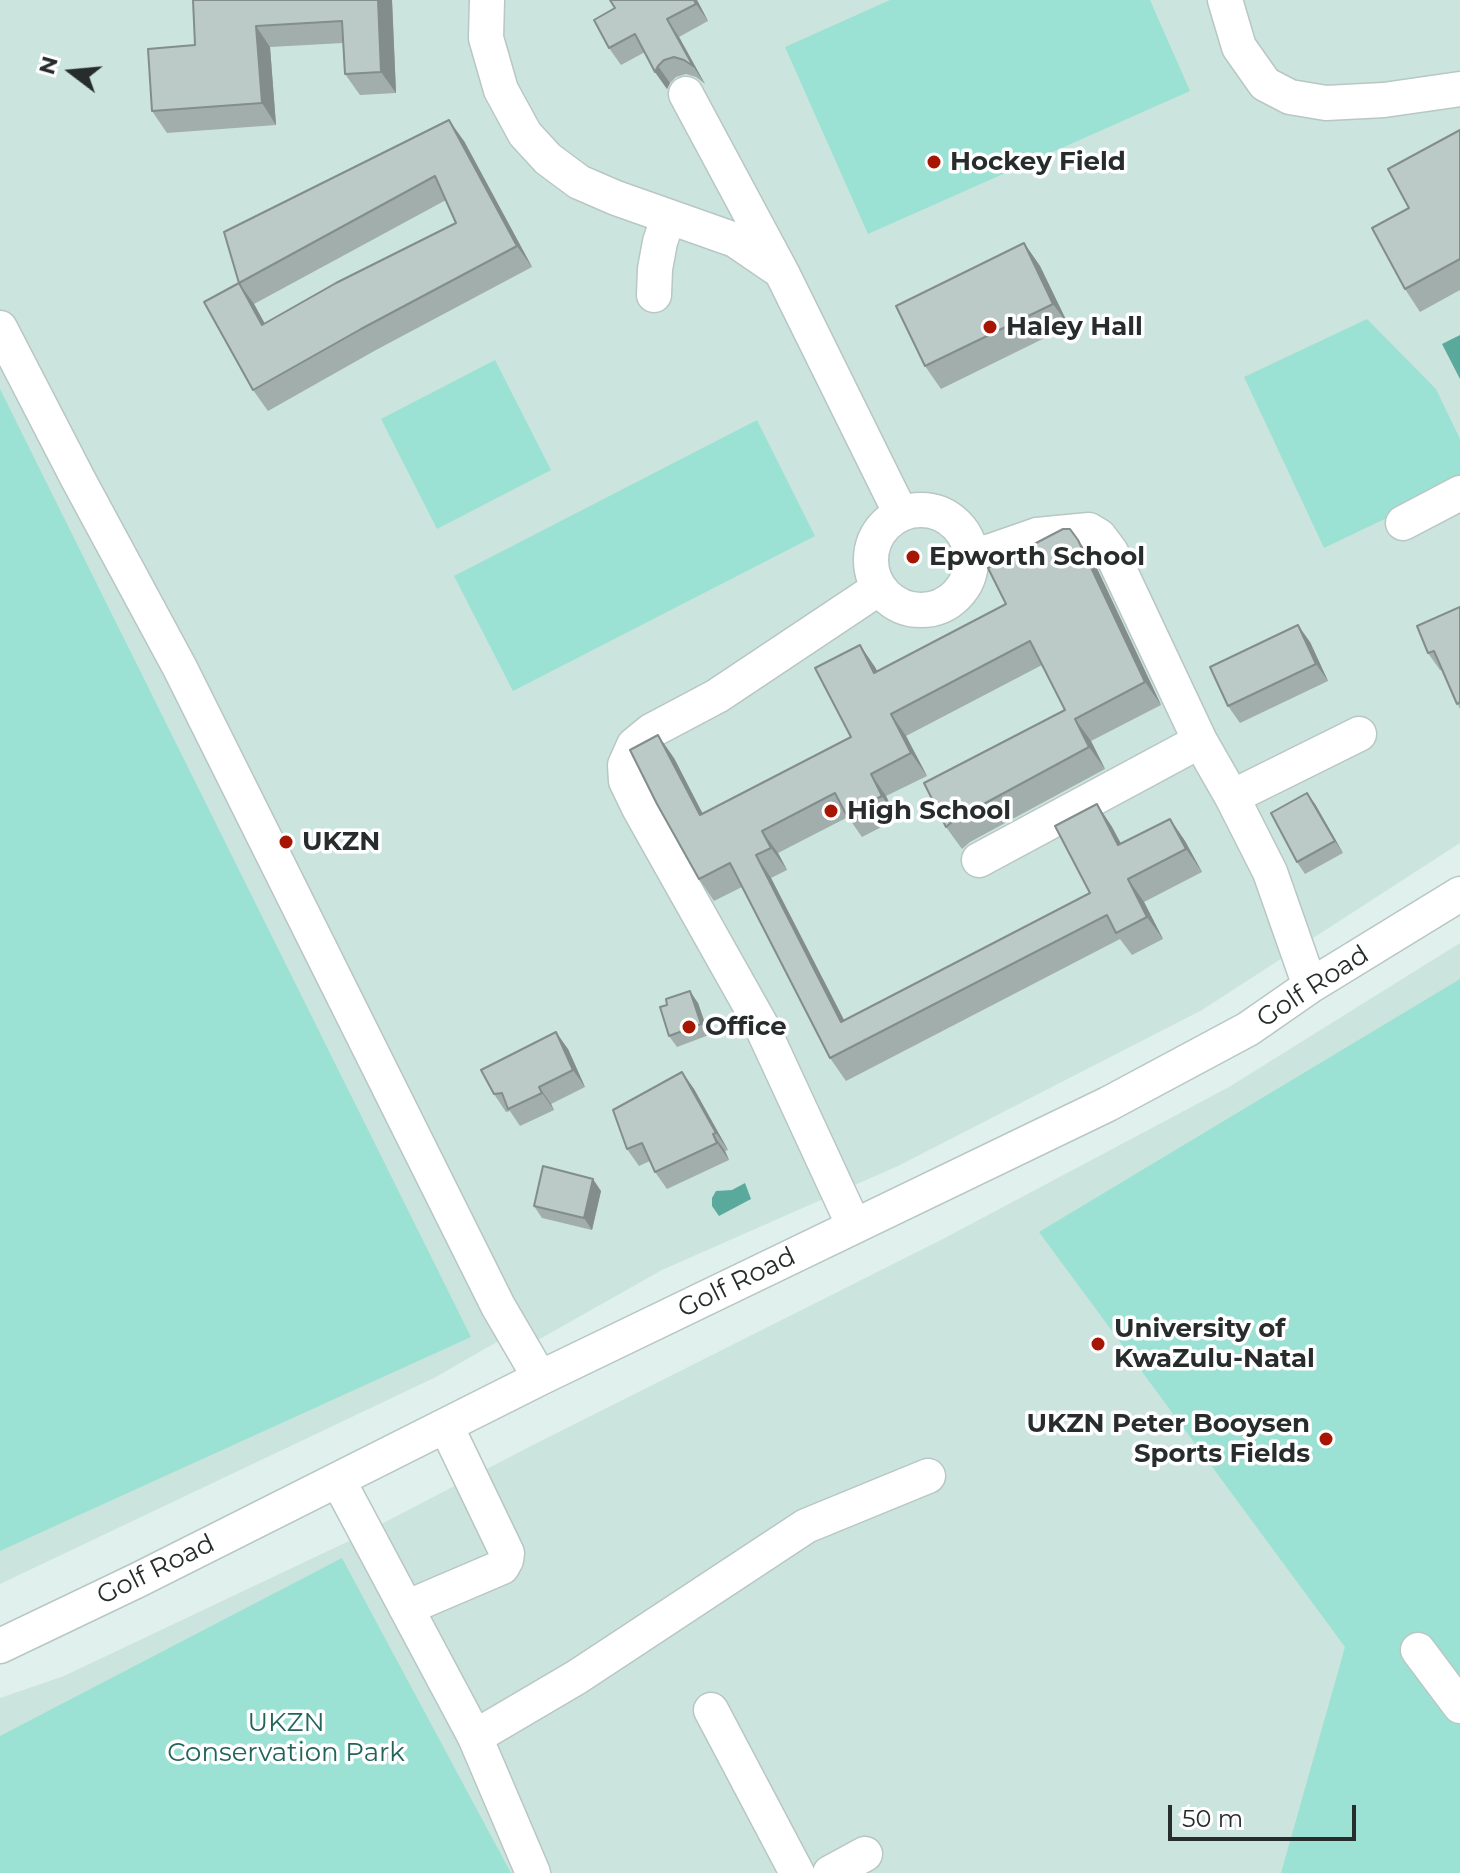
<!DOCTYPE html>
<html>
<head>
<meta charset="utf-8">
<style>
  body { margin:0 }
  #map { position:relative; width:1460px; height:1873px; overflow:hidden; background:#e0f0ec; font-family:Montserrat,sans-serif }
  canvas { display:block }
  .north { position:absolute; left:32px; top:32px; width:80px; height:80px; -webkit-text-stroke:6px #fff; paint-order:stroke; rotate:286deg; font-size:22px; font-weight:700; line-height:32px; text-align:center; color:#272d2c }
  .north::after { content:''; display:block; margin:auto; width:28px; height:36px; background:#272d2c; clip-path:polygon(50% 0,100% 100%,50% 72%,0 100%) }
  .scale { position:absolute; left:1168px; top:1805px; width:188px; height:36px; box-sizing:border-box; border:4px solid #272d2c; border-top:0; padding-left:10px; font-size:24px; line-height:28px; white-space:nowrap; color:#272d2c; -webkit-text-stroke:6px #fff; paint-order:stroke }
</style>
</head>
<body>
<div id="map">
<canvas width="1460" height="1873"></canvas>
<div class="north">N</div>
<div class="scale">50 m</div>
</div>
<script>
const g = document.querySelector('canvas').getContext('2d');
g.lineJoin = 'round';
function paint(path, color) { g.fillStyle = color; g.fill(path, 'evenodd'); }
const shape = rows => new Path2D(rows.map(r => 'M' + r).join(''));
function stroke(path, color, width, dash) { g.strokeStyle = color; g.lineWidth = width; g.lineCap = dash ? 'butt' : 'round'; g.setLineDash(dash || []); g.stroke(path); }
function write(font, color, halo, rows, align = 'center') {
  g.font = font + ' Montserrat,sans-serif'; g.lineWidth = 7; g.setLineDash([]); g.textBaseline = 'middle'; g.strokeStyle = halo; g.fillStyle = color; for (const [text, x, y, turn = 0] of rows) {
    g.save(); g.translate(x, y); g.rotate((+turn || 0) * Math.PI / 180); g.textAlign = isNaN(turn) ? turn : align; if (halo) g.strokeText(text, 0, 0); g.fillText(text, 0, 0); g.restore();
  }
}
paint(shape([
  [0,0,1460,0,1460,843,1202,1010,898,1166,662,1270,538,1340,528,1324,436,1377,0,1584],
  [1460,943,1460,1873,0,1873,0,1698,64,1676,349,1541,529,1447,941,1240,1229,1087]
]), '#cce4de');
paint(shape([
  [890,0,1150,0,1190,91,868,234,785,47],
  [1367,319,1436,389,1460,439,1460,483,1324,548,1244,377],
  [495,360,551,470,437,529,381,419],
  [0,389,471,1337,0,1551],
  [757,420,815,536,513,691,454,576],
  [1460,979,1460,1873,1281,1873,1345,1647,1039,1232],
  [342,1558,511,1873,0,1873,0,1736]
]), '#9ce2d4');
paint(shape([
  [1460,335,1460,379,1442,344],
  [745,1183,751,1199,719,1216,712,1206,712,1198,716,1191,732,1190]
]), '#59aa9c');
const minor = shape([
  [487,0,486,38,501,90,525,134,548,159,579,182,616,198,735,240,776,268],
  [1225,0,1239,47,1265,84,1290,97,1326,103,1384,100,1460,89],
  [686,94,782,273,901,514],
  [654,295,655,269,660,242,668,218],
  [0,328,78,479,180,668,498,1306,540,1378],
  '871 560a50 50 0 1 1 100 0a50 50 0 1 1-100 0Z',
  [1403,523,1460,493],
  [971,556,991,551,1037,535,1089,530,1099,536,1111,552,1200,741,1232,797,1270,872,1310,986],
  [1232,797,1359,734],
  [979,860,1200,741],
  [854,1226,761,1025,639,808,626,781,625,765,634,745,651,731,717,696,879,588],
  [338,1480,475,1737,533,1873],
  [406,1608,502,1567,506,1560,507,1553,446,1426],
  [0,1646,138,1580,540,1378,1108,1104,1248,1029,1310,986,1460,894],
  [1418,1650,1460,1706],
  [711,1710,797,1873],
  [475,1737,577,1677,806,1526,928,1476],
  [830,1873,865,1854]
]);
stroke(minor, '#b8c7c4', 37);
stroke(minor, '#fff', 34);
paint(shape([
  [193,0,392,0,396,93,360,95,345,74,343,43,270,47,276,125,167,133,152,111,195,45],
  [610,0,697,0,708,21,679,37,705,84,696,77,686,74,676,77,670,83,667,89,655,72,645,52,621,65,609,48,615,8],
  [1460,130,1460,290,1420,312,1405,289,1409,208],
  [464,141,532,267,376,350,268,411,253,390,239,283],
  [446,200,456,223,265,324,254,304],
  [1024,243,1040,266,1069,326,941,389,925,366],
  [1094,562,1161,705,1091,741,1105,769,970,842,962,849,946,827,1065,710,1042,665,906,736,927,776,886,796,897,819,862,837,848,817,778,853,787,870,771,878,844,1021,1090,893,1097,804,1112,827,1121,844,1170,819,1185,841,1202,872,1144,902,1163,939,1132,955,1120,939,846,1081,830,1058,742,887,714,901,699,879,674,758,703,814,851,737,860,645,877,671],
  [1460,607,1460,709,1442,670,1440,670,1428,653],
  [1310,642,1328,681,1240,723,1228,706],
  [1315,804,1343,853,1305,874,1297,862],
  [698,1003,709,1035,677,1047,669,1036],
  [568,1049,585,1087,551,1104,554,1110,520,1126,510,1111,506,1112,494,1094],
  [682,1072,694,1089,728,1150,725,1151,729,1160,667,1189,655,1172,650,1161,639,1166,627,1149],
  [601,1191,592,1230,542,1218,534,1206]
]), '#a1aeab');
paint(shape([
  [378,0,392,0,396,93,381,72],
  [694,0,697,0,708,21,696,4],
  [667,19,679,37,705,84,693,66],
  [256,26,270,47,276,125,262,103],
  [658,66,670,83,667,89,655,72],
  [449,120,464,141,532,267,517,246],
  [1024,243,1040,266,1069,326,1053,304],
  [239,283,254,304,277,346,262,325],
  [1078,540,1094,562,1161,705,1145,682],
  [1298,625,1310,642,1328,681,1316,664],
  [860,645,875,667,890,695,874,673],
  [891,714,906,736,927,776,911,753],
  [1075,719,1091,741,1105,769,1089,747],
  [658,735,674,758,715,838,700,815],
  [871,774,886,796,897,819,882,796],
  [1307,793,1315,804,1343,853,1335,841],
  [1097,804,1112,827,1134,868,1118,845],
  [1170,819,1185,841,1202,872,1186,849],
  [762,831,778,853,787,870,771,848],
  [756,855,771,878,857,1045,841,1022],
  [1128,879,1144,902,1163,939,1147,917],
  [690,991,698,1003,709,1035,701,1024],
  [556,1032,568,1049,585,1087,573,1070],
  [682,1072,694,1089,728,1150,716,1133],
  [539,1087,551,1104,554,1110,542,1093],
  [713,1134,725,1151,729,1160,717,1143],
  [593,1179,601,1191,592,1230,584,1218]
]), '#838d8b');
const building = shape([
  [193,0,378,0,381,72,345,74,342,21,256,26,262,103,152,111,148,49,195,45,193,0],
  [610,0,694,0,696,4,667,19,693,66,684,60,674,57,664,60,658,66,655,72,635,34,609,48,594,20,615,8,610,0],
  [449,120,517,246,361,329,253,390,204,302,239,283,224,232,449,120],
  [435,176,456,223,336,283,262,325,239,283,435,176],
  [1460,130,1460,259,1405,289,1372,228,1409,208,1388,169,1460,130],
  [1024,243,1053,304,925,366,896,306,1024,243],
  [1063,529,1070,529,1078,540,1145,682,1075,719,1089,747,954,820,946,827,924,783,1065,710,1030,641,891,714,911,753,871,774,882,796,846,814,835,793,762,831,771,848,756,855,841,1022,1090,893,1055,826,1097,804,1118,845,1170,819,1186,849,1128,879,1147,917,1116,933,1107,915,830,1058,730,863,699,879,657,804,630,750,658,735,700,815,851,737,815,668,860,645,874,673,1006,604,988,568,1063,529],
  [1460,607,1460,702,1457,704,1434,651,1428,653,1417,626,1460,607],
  [1298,625,1316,664,1228,706,1210,667,1298,625],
  [1307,793,1335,841,1297,862,1271,813,1307,793],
  [690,991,701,1024,669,1036,660,1007,667,1005,666,999,690,991],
  [556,1032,573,1070,539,1087,542,1093,508,1109,502,1093,494,1094,481,1070,556,1032],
  [682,1072,716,1133,713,1134,717,1143,655,1172,642,1143,627,1149,613,1110,682,1072],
  [543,1166,593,1179,584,1218,534,1206,543,1166]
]);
paint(building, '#bbcac7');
stroke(building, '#838d8b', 2);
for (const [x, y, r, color] of [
  [934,162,8,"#a71503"],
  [990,327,8,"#a71503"],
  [913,557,8,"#a71503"],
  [831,811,8,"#a71503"],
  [286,842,8,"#a71503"],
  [689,1027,8,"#a71503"],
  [1098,1344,8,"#a71503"],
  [1326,1439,8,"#a71503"]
]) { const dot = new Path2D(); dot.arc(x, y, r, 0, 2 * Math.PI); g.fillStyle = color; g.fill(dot); stroke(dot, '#fff', 3); }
write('bold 26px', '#272d2c', '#fff', [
  ["Hockey Field",950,162],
  ["Haley Hall",1006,327],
  ["Epworth School",929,557],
  ["High School",847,811],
  ["UKZN",302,842],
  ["Office",705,1027],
  ["University of",1114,1329],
  ["KwaZulu-Natal",1114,1359],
  ["UKZN Peter Booysen",1310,1424,"right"],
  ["Sports Fields",1310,1454,"right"]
], 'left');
write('26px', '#272d2c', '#fff', [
  ["Golf Road",1313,987,-33],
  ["Golf Road",737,1283,-26],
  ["Golf Road",156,1570,-26]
]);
write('26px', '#226459', '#fff', [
  ["UKZN",286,1723],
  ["Conservation Park",286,1753]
]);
</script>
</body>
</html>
